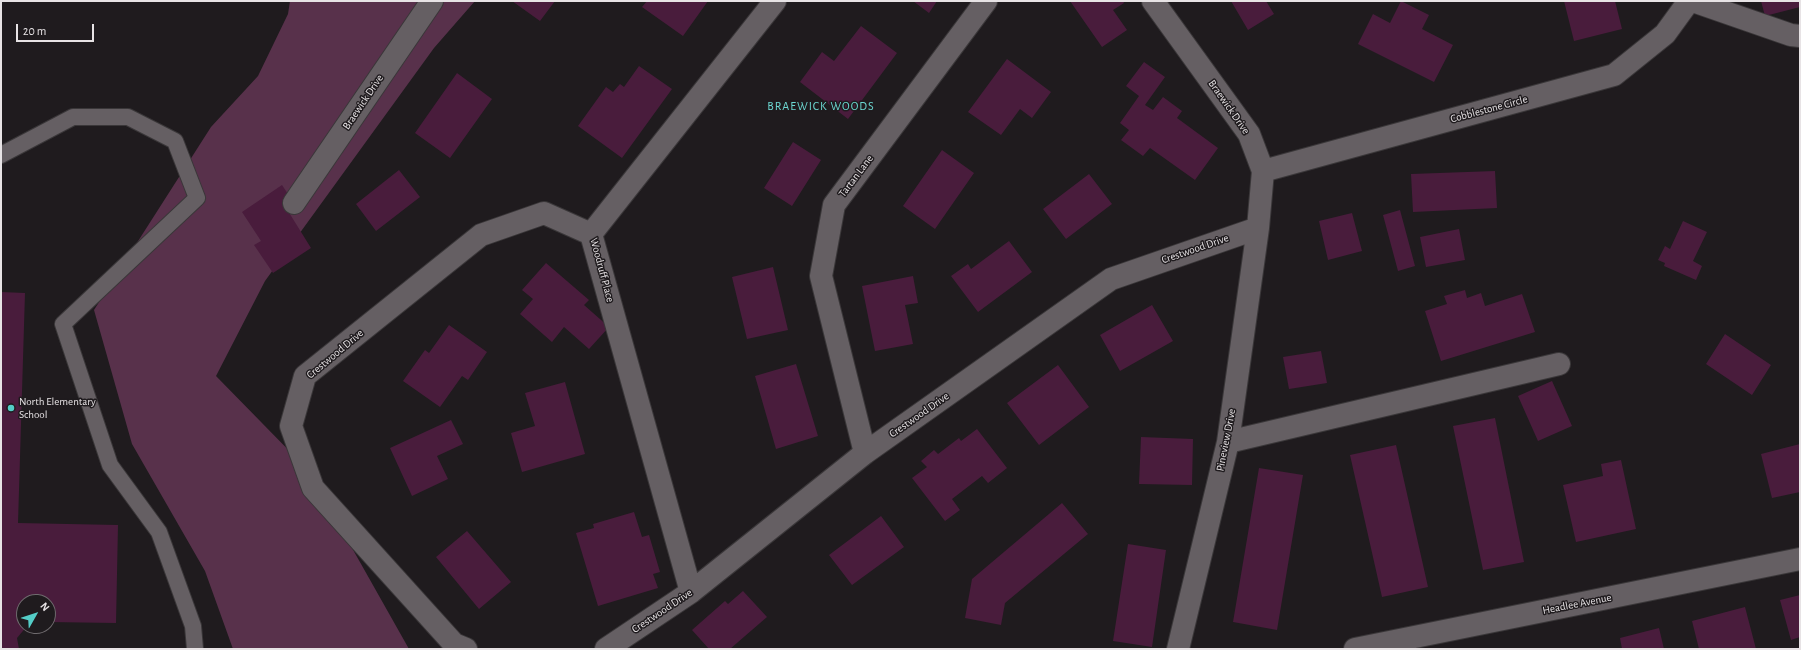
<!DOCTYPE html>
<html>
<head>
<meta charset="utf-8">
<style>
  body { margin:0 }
  #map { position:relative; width:1801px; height:650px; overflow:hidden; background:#1f1b1e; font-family:"Alegreya Sans",sans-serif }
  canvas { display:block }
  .frame { position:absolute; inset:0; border:2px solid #e7e3e5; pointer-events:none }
  .north { position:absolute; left:16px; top:594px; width:40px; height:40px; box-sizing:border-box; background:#1f1b1e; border:1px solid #6f6b6e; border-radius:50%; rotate:51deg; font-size:11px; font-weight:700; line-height:16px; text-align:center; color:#e7e3e5 }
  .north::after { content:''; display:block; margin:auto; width:14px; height:18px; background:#54cdc7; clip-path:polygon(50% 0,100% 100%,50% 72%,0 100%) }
  .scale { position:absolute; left:16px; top:24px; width:78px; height:18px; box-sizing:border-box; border:2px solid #e7e3e5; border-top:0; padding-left:5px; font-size:12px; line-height:14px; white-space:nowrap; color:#e7e3e5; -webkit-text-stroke:3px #1f1b1e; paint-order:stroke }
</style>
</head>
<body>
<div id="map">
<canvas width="1801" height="650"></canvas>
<div class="frame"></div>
<div class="north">N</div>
<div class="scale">20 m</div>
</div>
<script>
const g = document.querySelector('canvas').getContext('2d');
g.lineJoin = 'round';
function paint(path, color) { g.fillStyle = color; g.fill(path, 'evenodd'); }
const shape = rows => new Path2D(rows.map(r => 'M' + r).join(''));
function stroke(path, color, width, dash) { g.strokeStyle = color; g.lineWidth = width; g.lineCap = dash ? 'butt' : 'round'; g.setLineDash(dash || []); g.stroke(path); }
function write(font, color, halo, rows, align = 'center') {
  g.font = font + ' "Alegreya Sans",sans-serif'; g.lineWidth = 3; g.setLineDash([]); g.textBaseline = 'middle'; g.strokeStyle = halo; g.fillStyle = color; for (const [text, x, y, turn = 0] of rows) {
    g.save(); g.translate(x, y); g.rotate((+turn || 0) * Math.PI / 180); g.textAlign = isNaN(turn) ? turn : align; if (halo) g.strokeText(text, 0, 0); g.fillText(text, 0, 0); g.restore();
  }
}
paint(shape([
  [290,1,475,1,434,48,265,281,216,376,308,470,409,649,233,649,205,571,132,444,94,310,211,127,258,76,288,14]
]), '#58314b');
paint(shape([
  [512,1,555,1,540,21],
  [647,1,708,1,683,36,642,7],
  [913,1,937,1,929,13],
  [1070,1,1123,1,1124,3,1113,10,1127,30,1102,47],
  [1231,1,1266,1,1274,14,1248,30],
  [1401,1,1429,15,1422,29,1453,45,1434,82,1358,44,1373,14,1390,23],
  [1564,1,1615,1,1622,29,1574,41],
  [1761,1,1800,1,1800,7,1765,16],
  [861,26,897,53,848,119,800,82,822,52,834,61],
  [1007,59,1051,92,1032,118,1020,109,1001,135,968,112],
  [1144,62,1165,77,1145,105,1153,110,1163,97,1182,111,1177,118,1218,148,1195,180,1150,148,1143,156,1121,140,1129,130,1120,123,1139,96,1126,86],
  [639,66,672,89,622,158,578,126,606,87,613,92,620,84,624,87],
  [457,73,492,99,450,158,415,133],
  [793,142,821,160,792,206,764,188],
  [942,150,974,173,935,229,903,206],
  [399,170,420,197,376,231,356,204],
  [1495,171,1497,208,1413,212,1411,174],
  [1089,174,1112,204,1066,239,1043,209],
  [282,185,296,206,288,211,311,248,273,273,254,245,261,241,242,212],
  [1400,210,1415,266,1398,271,1383,215],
  [1352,213,1362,251,1328,260,1319,221],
  [1683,221,1707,232,1693,261,1702,266,1696,280,1664,266,1665,263,1658,260,1665,246,1670,249],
  [1459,229,1465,260,1426,267,1420,237],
  [1009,241,1032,272,978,312,951,276,968,264,971,269],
  [546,263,589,300,584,305,609,327,589,349,564,327,552,342,520,314,533,299,522,290],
  [773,267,788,330,747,339,732,277],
  [913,276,918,303,905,305,913,344,875,351,862,286],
  [1465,290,1467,298,1481,293,1485,306,1522,294,1535,332,1441,361,1425,311,1447,304,1444,296],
  [1,292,25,293,18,523,118,525,116,623,48,622,48,602,24,602,24,626,27,626,17,638,19,649,1,649],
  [1152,305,1173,341,1120,371,1100,335],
  [449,325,487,352,468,380,462,376,440,407,403,381,425,350,429,353],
  [1725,334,1771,365,1752,395,1706,364],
  [1321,351,1327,383,1289,389,1283,357],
  [796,364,818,436,776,449,755,376],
  [1058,365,1089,407,1039,445,1007,403],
  [1552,381,1572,426,1538,441,1518,396],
  [565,382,585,454,522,472,511,433,535,426,525,393],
  [1495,418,1524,562,1483,570,1453,426],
  [451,420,463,444,437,456,448,479,412,496,390,448],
  [977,429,1007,468,988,483,982,476,952,499,960,510,945,521,912,478,927,467,921,461,934,450,938,454,959,438,961,441],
  [1141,437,1193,439,1192,485,1139,484],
  [1800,444,1800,492,1772,498,1761,454],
  [1396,445,1428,587,1382,597,1350,455],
  [1621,460,1636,529,1576,542,1563,485,1603,476,1601,464],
  [1259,468,1303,475,1277,630,1233,622],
  [1062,503,1088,534,1005,603,1001,625,965,618,972,579],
  [634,512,642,537,649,535,660,572,653,574,658,588,598,606,576,533,594,528,593,524],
  [881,516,904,547,852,585,829,555],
  [467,531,511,582,479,609,436,557],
  [1128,544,1166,550,1152,647,1113,641],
  [743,591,767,617,730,649,709,649,692,630,725,601,728,604],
  [1800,595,1800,637,1791,640,1780,600],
  [1745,607,1756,649,1699,649,1692,621],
  [1659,628,1664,649,1622,649,1620,638]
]), '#491c3c');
const lane = shape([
  [1,155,73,117,128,117,175,141,197,198,63,324,110,465,159,532,193,626,195,649]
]);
const street = shape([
  [1153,1,1249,134,1263,171,1258,228,1228,442,1178,649],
  [1693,1,1791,35,1800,36],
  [1263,171,1614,75,1665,34,1689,1],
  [294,203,432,1],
  [1228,442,1559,364],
  [865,453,821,276,834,205,986,1],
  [691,592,591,234,775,1],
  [466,649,454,644,313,488,291,426,305,376,481,235,544,213,591,234],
  [606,649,691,592,865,453,1111,279,1258,228],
  [1355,649,1800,559]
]);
stroke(lane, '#3a3739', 18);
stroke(street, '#3a3739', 24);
stroke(lane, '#655f63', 16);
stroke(street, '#655f63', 22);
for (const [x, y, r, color] of [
  [11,408,4,"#54cdc7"]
]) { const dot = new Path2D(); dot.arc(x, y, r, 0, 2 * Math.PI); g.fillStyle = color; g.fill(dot); stroke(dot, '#1f1b1e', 1.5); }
write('11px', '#e7e3e5', '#1f1b1e', [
  ["Braewick Drive",363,102,-56],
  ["Braewick Drive",1229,107,55],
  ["Cobblestone Circle",1489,109,-15],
  ["Tartan Lane",856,176,-53],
  ["Crestwood Drive",1195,249,-19],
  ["Woodruff Place",602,270,75],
  ["Crestwood Drive",335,354,-40],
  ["Crestwood Drive",919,415,-35],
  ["Pineview Drive",1226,440,-79],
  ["Headlee Avenue",1577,604,-11],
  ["Crestwood Drive",662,611,-34]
]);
write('11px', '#e7e3e5', '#1f1b1e', [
  ["North Elementary",19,402],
  ["School",19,415]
], 'left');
g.letterSpacing = '1px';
write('12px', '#6cd7d1', '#1f1b1e', [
  ["BRAEWICK WOODS",821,106]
]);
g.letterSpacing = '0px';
</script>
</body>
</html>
